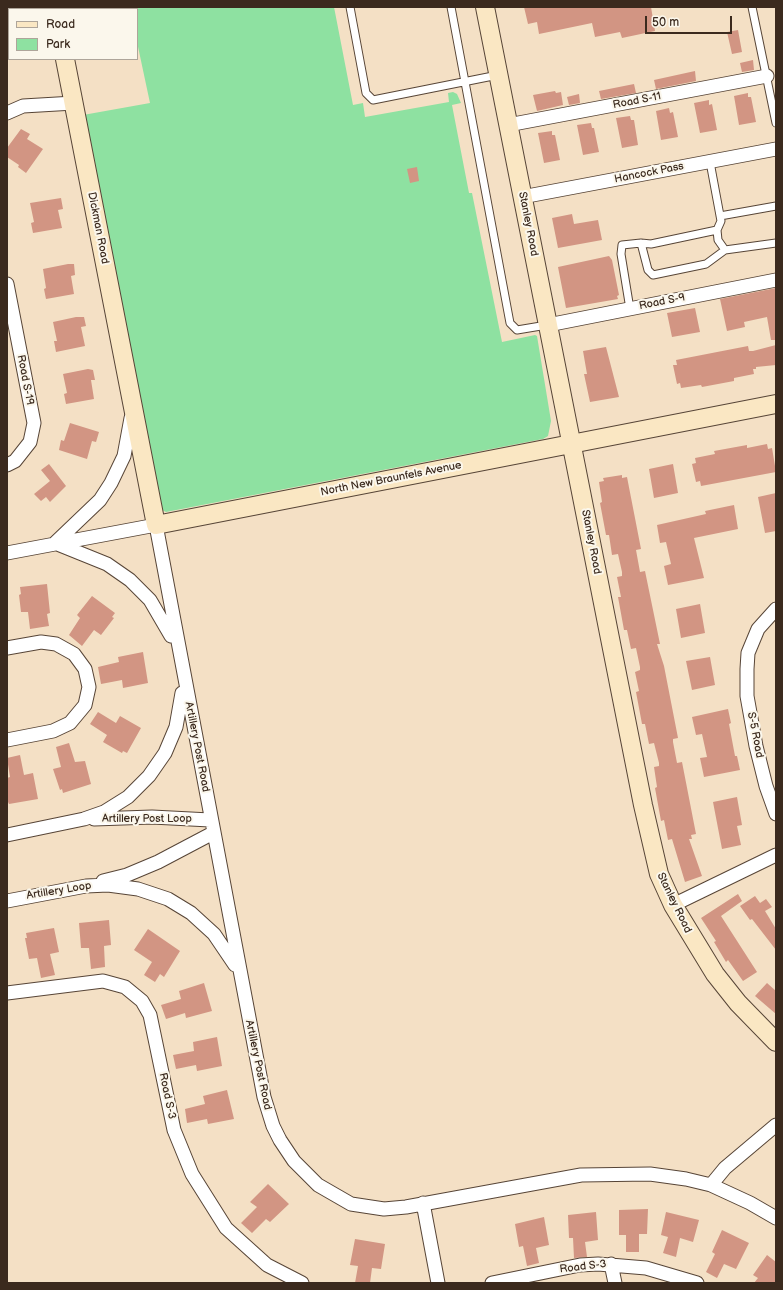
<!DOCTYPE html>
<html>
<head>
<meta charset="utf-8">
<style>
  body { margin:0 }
  #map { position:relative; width:783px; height:1290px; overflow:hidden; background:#f4e0c5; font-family:"Balsamiq Sans",sans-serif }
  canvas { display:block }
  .frame { position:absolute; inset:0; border:8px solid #3b2a1e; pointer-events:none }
  .legend { position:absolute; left:8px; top:8px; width:130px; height:52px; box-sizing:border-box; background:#fbf7ec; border:1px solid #aea59a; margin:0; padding:5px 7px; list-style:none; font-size:12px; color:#3b2a1e }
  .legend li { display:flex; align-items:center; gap:8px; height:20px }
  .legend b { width:20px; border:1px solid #aea59a }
  .scale { position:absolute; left:645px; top:16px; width:87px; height:18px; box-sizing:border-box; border:2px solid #3b2a1e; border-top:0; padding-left:5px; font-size:12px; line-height:14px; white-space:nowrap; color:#3b2a1e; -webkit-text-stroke:3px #fbf7ec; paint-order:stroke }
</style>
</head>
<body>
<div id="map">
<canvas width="783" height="1290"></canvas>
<div class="frame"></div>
<ul class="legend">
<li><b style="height:5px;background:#fae7c3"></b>Road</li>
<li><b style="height:11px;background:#8ee1a1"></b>Park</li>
</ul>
<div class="scale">50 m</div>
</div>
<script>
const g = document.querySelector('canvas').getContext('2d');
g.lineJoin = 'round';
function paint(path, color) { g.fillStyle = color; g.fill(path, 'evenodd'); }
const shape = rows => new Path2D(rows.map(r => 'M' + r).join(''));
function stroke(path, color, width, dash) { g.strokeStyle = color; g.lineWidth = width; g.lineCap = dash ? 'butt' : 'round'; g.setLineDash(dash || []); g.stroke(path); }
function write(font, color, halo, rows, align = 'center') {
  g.font = font + ' "Balsamiq Sans",sans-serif'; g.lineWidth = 4; g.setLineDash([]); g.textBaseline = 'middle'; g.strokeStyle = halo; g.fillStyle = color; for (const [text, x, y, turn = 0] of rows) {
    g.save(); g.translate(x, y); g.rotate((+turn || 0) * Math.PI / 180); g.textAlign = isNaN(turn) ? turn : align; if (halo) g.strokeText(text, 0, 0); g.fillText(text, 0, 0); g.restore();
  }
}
paint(shape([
  [129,7,334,7,353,105,363,103,365,117,449,102,448,93,453,92,457,94,461,103,452,105,469,193,472,193,502,342,535,335,537,336,551,421,548,436,543,439,166,512,162,510,83,115,150,103,137,42,137,9,130,9]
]), '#8ee1a1');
paint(shape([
  [524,7,651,7,655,31,622,38,620,32,595,37,592,23,539,34,537,22,528,24],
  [738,30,742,52,732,54,727,32],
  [753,60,754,70,742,72,740,63],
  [695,71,696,81,656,89,654,80],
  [634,84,636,93,601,99,599,91],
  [555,91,556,93,561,92,563,105,537,111,533,95],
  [748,93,748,97,751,97,756,122,739,125,734,96],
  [579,94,580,103,569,105,567,97],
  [709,100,709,105,712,104,717,130,700,133,694,103],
  [669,108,670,113,673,112,678,137,661,140,656,111],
  [630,116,631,120,634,120,638,145,622,148,616,118],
  [591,123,592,128,594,128,599,152,583,155,577,125],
  [21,129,30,134,27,139,43,149,26,173,18,167,19,165,7,157,7,148],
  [552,131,552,135,555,135,560,160,544,163,538,133],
  [417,167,419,181,410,183,407,169],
  [61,198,63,209,58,210,62,228,33,233,31,223,34,222,30,203],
  [572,214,574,224,598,220,602,240,558,248,552,218],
  [609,256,612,260,619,295,617,296,618,299,566,308,558,267],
  [68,264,74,264,75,275,71,276,74,294,46,299,44,289,46,288,43,269],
  [776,288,776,340,771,340,767,317,744,322,745,327,727,331,720,299],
  [695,308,700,332,672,337,667,313],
  [76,317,84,317,86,326,81,327,85,346,56,352,54,341,57,341,53,322],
  [776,345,776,365,756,367,756,369,753,369,754,374,734,378,734,381,702,387,701,385,681,388,680,383,677,384,673,365,677,365,676,360,748,346,749,351,753,351],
  [606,347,619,397,590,402,584,374,587,374,583,351],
  [88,369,93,370,95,380,91,380,94,399,66,404,64,394,67,393,63,374],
  [70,423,99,432,96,442,92,441,87,459,59,450,61,440,64,441],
  [767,444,768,449,772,448,776,472,701,486,700,481,696,482,692,464,696,463,695,458,715,454,714,451,747,445,747,448],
  [49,464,66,486,50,502,46,497,41,501,34,494,50,481,41,470],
  [673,464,678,493,654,498,649,469],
  [622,475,622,478,627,477,641,549,636,550,640,572,645,571,660,644,657,644,664,666,678,738,673,739,673,742,677,763,682,762,696,834,691,835,692,839,689,839,702,876,685,882,672,839,668,840,664,820,661,821,655,788,657,787,654,767,659,766,659,763,654,743,649,744,645,724,642,724,636,692,639,691,635,672,640,670,640,667,636,648,631,649,627,630,624,630,618,597,621,597,617,577,622,576,622,572,618,554,612,555,609,535,606,535,600,503,602,502,599,482,604,481,603,478],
  [776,493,776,531,765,533,758,497],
  [734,505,738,529,694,538,704,578,668,585,664,566,671,564,666,542,660,543,657,525,706,514,705,511],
  [47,584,50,613,47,614,49,626,30,629,28,612,21,612,19,595,21,594,20,587],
  [92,596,115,613,112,617,114,618,101,635,94,630,82,646,69,635,80,618,77,615],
  [700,604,705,633,681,638,676,609],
  [143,652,148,683,123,688,122,680,101,684,98,667,119,662,118,657],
  [710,657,715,685,692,690,686,661],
  [728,709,731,723,729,724,735,756,737,756,740,770,704,777,700,758,707,757,702,734,696,735,692,717],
  [98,712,116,723,120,716,141,728,127,753,123,751,122,753,103,742,107,735,90,724],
  [69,743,75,762,85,761,91,784,63,793,62,789,60,790,53,769,61,767,56,747],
  [20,755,24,775,33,773,38,799,9,804,7,800,7,778,10,777,7,758],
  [737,797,742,825,737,826,741,845,722,849,713,802],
  [738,894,742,901,721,916,757,972,743,981,728,960,726,962,714,942,716,941,701,918],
  [755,896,760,903,766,899,772,907,765,911,776,929,776,950,752,919,750,920,740,906],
  [109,920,111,945,104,946,105,967,91,969,89,948,81,948,79,923],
  [54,928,59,952,50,954,55,975,41,978,37,958,29,959,25,938,27,938,26,933],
  [148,929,180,951,164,977,160,974,155,982,144,975,152,962,134,950],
  [204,983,212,1011,186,1018,185,1013,166,1019,161,1005,181,999,179,991],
  [767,983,776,991,776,1014,755,996],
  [217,1037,222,1066,197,1071,196,1065,176,1069,173,1055,194,1051,193,1042],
  [227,1090,234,1119,208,1124,207,1119,187,1123,185,1109,205,1104,203,1096],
  [268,1184,289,1204,270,1222,266,1219,252,1233,241,1223,257,1207,250,1202],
  [648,1209,647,1234,639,1234,639,1252,626,1252,626,1235,619,1235,619,1210],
  [596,1212,598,1240,585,1242,587,1257,574,1258,573,1238,569,1238,568,1215],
  [666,1212,699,1220,693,1242,680,1238,676,1257,663,1253,668,1237,661,1235],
  [544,1217,549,1245,536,1248,539,1263,527,1266,523,1246,519,1247,515,1224],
  [722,1230,749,1243,736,1269,724,1264,717,1278,706,1272,715,1254,712,1252],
  [355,1239,385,1244,381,1269,372,1268,370,1283,355,1283,358,1266,350,1265],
  [767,1255,776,1262,776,1283,754,1283,758,1278,753,1275]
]), '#d29583');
const lane = shape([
  [350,7,366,93,373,100,498,75],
  [451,7,510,323,517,330,547,325],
  [752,7,776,123],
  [720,216,776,206],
  [717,230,718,240,725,250,776,243],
  [641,243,648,270,653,275,706,264,725,250],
  [630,309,621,254,622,245,641,243,651,244,717,230,721,221,710,162]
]);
const street = shape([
  [7,113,23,106,74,103],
  [508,125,767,76],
  [522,197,776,149],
  [7,284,34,423,30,442,15,461,7,465],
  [548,325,776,280],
  [131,418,124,456,111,483,100,500,55,543,107,564,130,580,150,600,171,636],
  [7,553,156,525,264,1097,273,1126,280,1140,294,1161,318,1185,351,1204,384,1209,406,1207,581,1175,650,1174,686,1179,711,1185,750,1203,776,1218],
  [776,609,758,629,748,653,747,669,747,696,756,746,766,786,776,814],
  [7,648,41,642,56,644,74,654,85,669,89,687,85,705,70,723,53,731,7,740],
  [94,819,152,817,210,820],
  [7,835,84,819,104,812,128,797,149,776,165,753,176,727,182,693],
  [103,881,127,875,158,862,213,833],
  [7,901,86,886,108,885,138,889,168,899,191,913,214,934,235,965],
  [673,905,776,855],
  [7,993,103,981,125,987,142,1001,150,1015,174,1130,192,1174,226,1228,267,1265,302,1283],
  [711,1185,725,1168,776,1125],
  [423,1203,438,1283],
  [611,1264,615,1283],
  [492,1283,580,1265,598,1264,646,1268,697,1283]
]);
const secondary = shape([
  [55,7,55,9],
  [485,7,643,805,659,874,673,905,715,974,738,1003,776,1042],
  [65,59,156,525,776,404]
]);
stroke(lane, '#574537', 9);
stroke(street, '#574537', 15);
stroke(secondary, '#574537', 20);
stroke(lane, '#fff', 7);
stroke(street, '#fff', 13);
stroke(secondary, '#fae7c3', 18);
write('11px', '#3b2a1e', '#fbf7ec', [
  ["Road S-11",637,101,-11],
  ["Hancock Pass",649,173,-11],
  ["Stanley Road",528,224,79],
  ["Dickman Road",98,228,79],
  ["Road S-9",662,302,-11],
  ["Road S-19",25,380,79],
  ["North New Braunfels Avenue",391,479,-11],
  ["Stanley Road",591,542,79],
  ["S-5 Road",755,735,79],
  ["Artillery Post Road",197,747,79],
  ["Artillery Post Loop",147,819],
  ["Artillery Loop",59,891,-9],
  ["Stanley Road",674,903,64],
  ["Artillery Post Road",258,1065,78],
  ["Road S-3",167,1096,78],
  ["Road S-3",583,1267,-7]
]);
</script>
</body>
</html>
